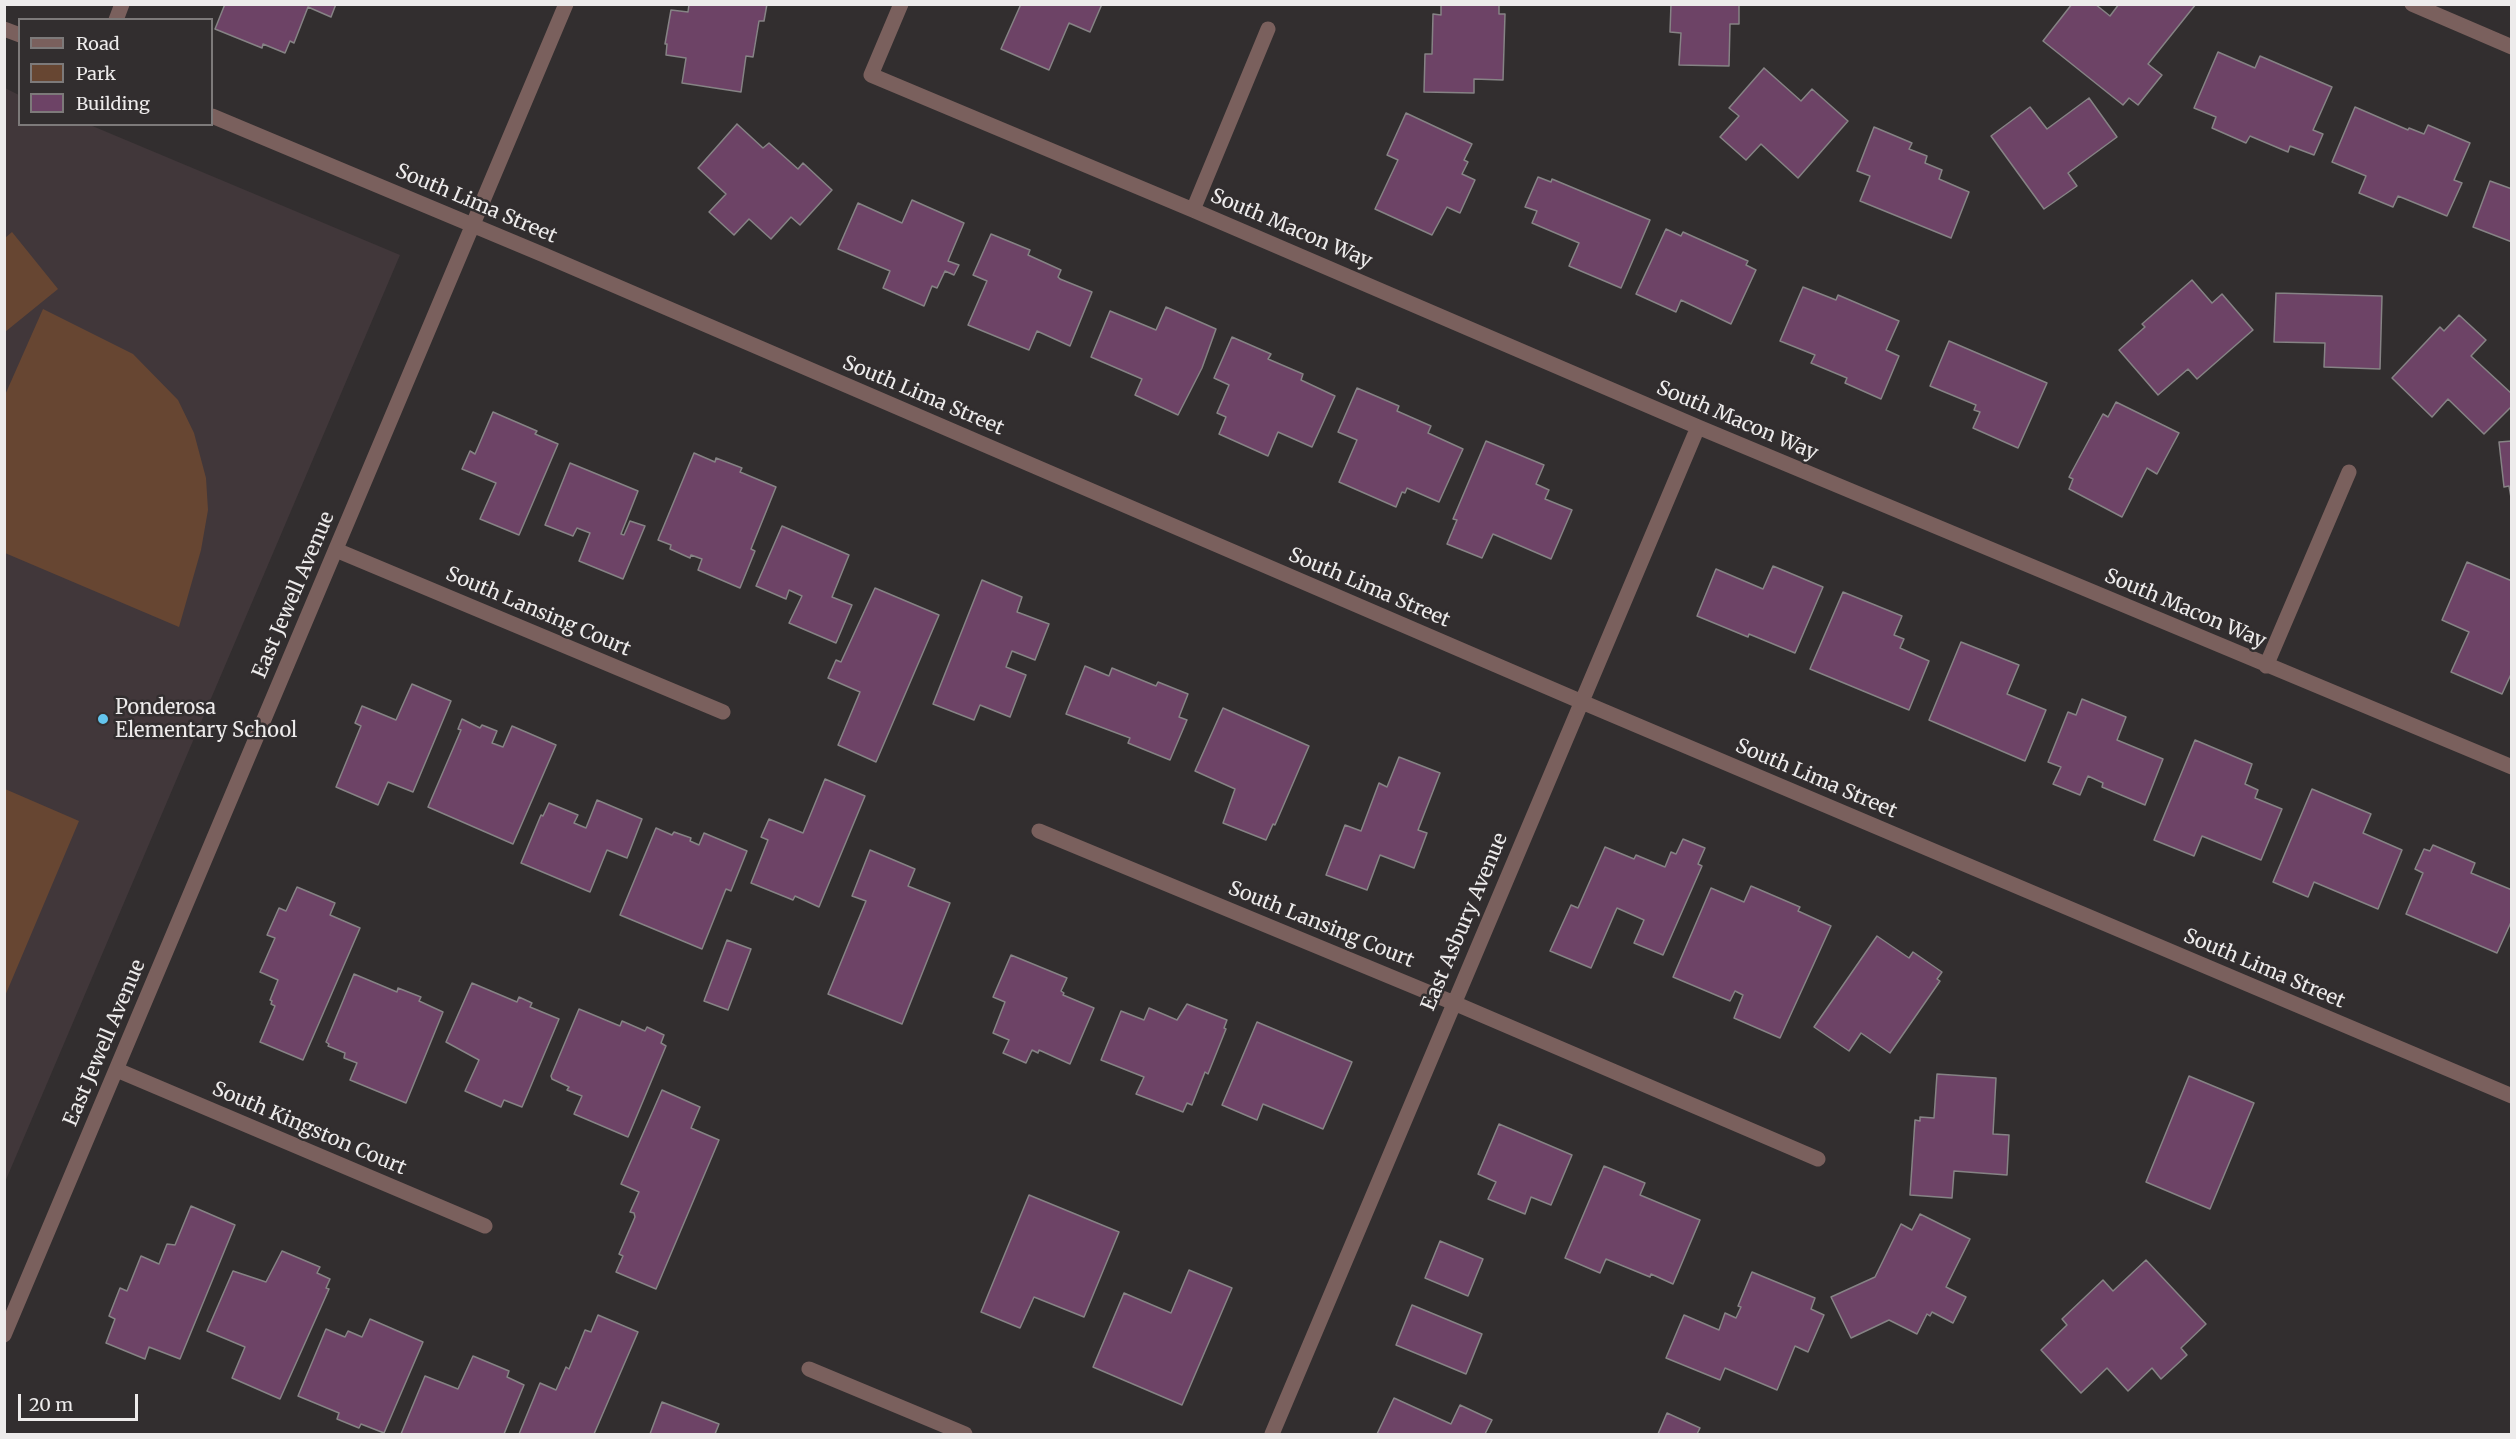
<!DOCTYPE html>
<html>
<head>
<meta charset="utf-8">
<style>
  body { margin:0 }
  #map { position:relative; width:2516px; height:1439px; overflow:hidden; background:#322e2f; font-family:Merriweather,serif }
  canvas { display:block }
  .frame { position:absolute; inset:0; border:6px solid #edebeb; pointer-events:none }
  .legend { position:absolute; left:18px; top:18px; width:195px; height:108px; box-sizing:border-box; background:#322e2f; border:2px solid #7d7a7a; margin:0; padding:8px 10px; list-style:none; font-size:18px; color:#edebeb }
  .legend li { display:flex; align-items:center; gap:12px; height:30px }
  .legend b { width:30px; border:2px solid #7d7a7a }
  .scale { position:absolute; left:18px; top:1394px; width:120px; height:27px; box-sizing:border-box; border:3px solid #edebeb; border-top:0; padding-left:8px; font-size:18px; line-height:21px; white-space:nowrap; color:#edebeb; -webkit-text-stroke:4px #322e2f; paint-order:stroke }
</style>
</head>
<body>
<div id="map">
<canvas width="2516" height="1439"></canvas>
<div class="frame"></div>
<ul class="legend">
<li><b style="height:8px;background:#7a605d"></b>Road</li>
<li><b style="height:16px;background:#674632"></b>Park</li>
<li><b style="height:16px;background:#6d4366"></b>Building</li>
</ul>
<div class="scale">20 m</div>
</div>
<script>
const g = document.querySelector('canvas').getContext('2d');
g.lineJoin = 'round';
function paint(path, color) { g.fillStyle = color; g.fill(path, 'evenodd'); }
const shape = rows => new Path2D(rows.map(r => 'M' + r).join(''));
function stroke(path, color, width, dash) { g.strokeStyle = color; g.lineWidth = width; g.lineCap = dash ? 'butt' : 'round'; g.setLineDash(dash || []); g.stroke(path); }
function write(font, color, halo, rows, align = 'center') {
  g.font = font + ' Merriweather,serif'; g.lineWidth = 5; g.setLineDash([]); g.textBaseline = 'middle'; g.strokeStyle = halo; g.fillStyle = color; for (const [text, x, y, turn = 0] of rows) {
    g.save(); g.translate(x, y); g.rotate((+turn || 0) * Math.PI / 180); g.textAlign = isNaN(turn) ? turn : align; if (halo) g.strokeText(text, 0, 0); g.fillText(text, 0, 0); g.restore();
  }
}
paint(shape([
  [5,88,19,95,20,124,90,125,400,255,5,1182]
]), '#41373a');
paint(shape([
  [12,232,58,289,5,332,5,238],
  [43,309,133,354,178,400,194,433,206,478,208,510,201,550,179,627,5,553,5,395],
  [5,789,79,821,5,996]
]), '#674632');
const building = shape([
  [225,4,336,4,331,17,308,7,294,43,290,41,285,53,263,44,262,48,215,29,225,4],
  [689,4,767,4,764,21,759,21,753,57,746,56,741,92,682,83,686,58,666,55,667,44,665,44,671,10,688,12,689,4],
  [1021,4,1102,4,1090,32,1069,23,1049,70,1001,49,1021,4],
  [1441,4,1499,4,1499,14,1505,14,1503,80,1474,79,1474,93,1424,92,1425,54,1432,54,1433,14,1441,15,1441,4],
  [1671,4,1739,4,1739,24,1730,24,1729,66,1679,65,1681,33,1670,32,1671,4],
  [2072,4,2095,4,2110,16,2119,4,2196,4,2148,64,2162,75,2138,105,2129,98,2123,105,2043,41,2072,4],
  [2218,52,2255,68,2260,56,2332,87,2313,130,2323,134,2314,155,2290,146,2288,152,2250,136,2246,143,2212,128,2216,117,2194,108,2218,52],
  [1764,68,1801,101,1812,89,1848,121,1798,178,1761,144,1746,160,1720,137,1739,116,1729,108,1764,68],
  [2089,98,2117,137,2068,173,2077,186,2044,209,1991,136,2030,107,2047,129,2089,98],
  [2355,107,2408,130,2409,128,2424,134,2428,125,2470,143,2454,180,2462,183,2447,216,2398,196,2393,207,2359,193,2366,176,2332,162,2355,107],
  [1406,113,1472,144,1464,160,1468,162,1462,174,1475,180,1460,213,1447,207,1432,235,1375,209,1398,160,1387,155,1406,113],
  [737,124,763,148,769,143,798,169,803,163,832,190,800,225,791,217,771,239,749,219,734,235,709,212,726,194,698,168,737,124],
  [1874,127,1912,143,1909,149,1927,156,1925,163,1942,170,1939,179,1969,192,1951,238,1860,201,1870,176,1857,171,1874,127],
  [1538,177,1551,182,1552,179,1650,220,1621,288,1569,266,1579,243,1532,223,1537,211,1525,207,1538,177],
  [2490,181,2512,189,2512,242,2473,227,2490,181],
  [912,200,964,223,948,261,959,265,954,275,945,271,937,288,932,286,924,306,883,288,890,271,838,249,858,203,902,223,912,200],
  [1666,229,1681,236,1683,232,1748,261,1746,265,1756,270,1731,324,1681,300,1676,312,1636,294,1666,229],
  [991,234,1030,250,1028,255,1061,270,1058,277,1060,279,1092,292,1070,346,1037,331,1029,350,968,325,987,281,973,275,991,234],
  [2192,280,2212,303,2222,294,2253,330,2197,379,2188,369,2158,395,2119,350,2145,327,2142,324,2192,280],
  [1803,287,1836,300,1838,295,1899,321,1886,350,1899,356,1881,399,1845,383,1847,378,1811,363,1815,355,1780,341,1803,287],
  [2276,293,2382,296,2380,369,2324,367,2325,343,2274,342,2276,293],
  [1166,307,1216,329,1202,368,1178,415,1135,395,1142,379,1091,357,1110,311,1156,330,1166,307],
  [2459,315,2486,340,2471,356,2512,394,2512,406,2484,434,2448,399,2432,417,2392,378,2440,327,2444,331,2459,315],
  [1232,337,1271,354,1268,359,1303,374,1301,380,1335,396,1312,447,1278,432,1268,456,1219,434,1226,417,1217,413,1229,385,1214,378,1232,337],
  [1949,341,2047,383,2018,448,1973,428,1980,412,1974,410,1976,405,1930,386,1949,341],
  [1357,388,1399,406,1397,411,1431,426,1428,433,1463,449,1439,502,1407,488,1405,493,1402,492,1396,507,1339,482,1357,440,1338,432,1357,388],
  [2116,402,2179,433,2157,474,2147,468,2122,517,2069,489,2073,479,2069,477,2103,414,2108,417,2116,402],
  [493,412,537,431,535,434,558,444,519,535,480,519,496,483,462,469,470,451,475,454,493,412],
  [1486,441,1544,465,1536,484,1549,490,1545,499,1572,510,1551,559,1493,534,1482,558,1447,544,1457,520,1453,519,1486,441],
  [2512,441,2512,503,2509,486,2504,487,2499,442,2512,441],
  [694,453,715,462,716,458,742,468,740,472,776,487,751,549,755,551,740,588,698,570,702,559,691,555,690,558,670,549,671,545,658,540,694,453],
  [570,463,638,491,621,534,624,535,630,521,645,526,623,579,579,561,590,533,577,528,573,536,545,525,570,463],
  [782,526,849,555,832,597,852,605,836,643,789,623,802,596,789,590,786,599,756,586,782,526],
  [2467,562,2512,581,2512,672,2502,694,2451,672,2469,632,2442,620,2467,562],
  [1773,566,1823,587,1795,653,1749,634,1748,637,1697,616,1716,569,1763,589,1773,566],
  [982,580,1022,597,1017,612,1049,624,1035,660,1012,651,1006,667,1026,675,1010,717,980,705,974,720,933,704,982,580],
  [875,588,939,615,876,762,838,745,860,692,828,678,836,660,841,662,875,588],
  [1843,592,1902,616,1894,635,1904,639,1900,648,1929,661,1909,710,1810,669,1843,592],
  [1961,642,2019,665,2007,694,2046,710,2025,761,1929,720,1961,642],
  [1085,666,1109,676,1112,668,1156,686,1158,682,1188,694,1179,717,1187,720,1170,760,1128,743,1130,738,1066,714,1085,666],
  [412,684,451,701,413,792,388,782,378,805,336,787,361,726,355,723,362,706,396,720,412,684],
  [2082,699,2126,717,2117,740,2163,759,2145,805,2102,787,2103,783,2088,776,2080,795,2053,784,2061,767,2048,762,2068,712,2076,715,2082,699],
  [1223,708,1309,746,1275,825,1273,824,1266,840,1223,823,1235,789,1195,771,1223,708],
  [462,719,480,728,482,725,497,731,492,743,503,747,512,726,556,745,513,844,428,807,461,730,458,729,462,719],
  [2195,740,2252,764,2245,784,2258,790,2255,798,2282,809,2261,860,2202,836,2194,856,2154,840,2195,740],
  [1399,757,1440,773,1418,830,1427,833,1414,868,1380,855,1367,890,1326,875,1345,825,1361,831,1379,783,1387,787,1399,757],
  [825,779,865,796,819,907,795,896,793,900,751,883,768,840,761,837,769,819,803,833,825,779],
  [2312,789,2371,814,2363,833,2402,850,2378,909,2314,882,2308,897,2273,882,2312,789],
  [597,800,642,819,627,858,607,850,590,892,521,863,541,815,543,816,549,803,578,815,574,823,586,828,597,800],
  [656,828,672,835,674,832,691,838,690,841,699,845,704,833,747,851,731,891,726,889,702,949,620,915,656,828],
  [1683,839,1705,848,1698,864,1702,866,1663,955,1634,943,1644,920,1617,908,1591,968,1550,951,1571,905,1578,908,1605,847,1634,859,1636,855,1665,867,1671,852,1676,854,1683,839],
  [2433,845,2475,863,2471,873,2512,890,2512,920,2497,953,2406,914,2423,873,2415,869,2424,849,2430,851,2433,845],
  [870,850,915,869,908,886,950,903,902,1024,828,994,866,901,852,896,870,850],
  [1751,886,1800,907,1798,911,1831,926,1780,1038,1734,1018,1743,995,1735,991,1730,1001,1673,977,1711,888,1744,902,1751,886],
  [297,887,335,903,330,915,360,928,303,1060,260,1042,275,1006,271,1004,272,1001,270,1000,278,980,260,972,275,938,267,935,279,908,286,911,297,887],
  [1877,936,1909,958,1913,952,1942,972,1937,979,1940,981,1890,1053,1861,1033,1849,1051,1814,1027,1877,936],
  [727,940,751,949,728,1010,704,1001,727,940],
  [1011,955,1067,978,1061,991,1064,993,1063,995,1094,1008,1070,1064,1039,1050,1038,1053,1032,1050,1026,1063,1003,1053,1009,1040,993,1033,1005,1002,993,997,1011,955],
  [354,974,397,992,398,988,421,997,419,1001,443,1012,406,1103,350,1080,357,1063,344,1058,345,1053,328,1046,329,1044,326,1042,354,974],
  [472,983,517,1002,519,997,532,1003,530,1007,559,1019,522,1107,504,1100,501,1107,465,1091,479,1060,446,1042,472,983],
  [1187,1004,1227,1020,1224,1028,1226,1029,1208,1074,1205,1072,1192,1105,1187,1103,1183,1112,1136,1094,1144,1077,1101,1060,1121,1011,1144,1020,1149,1008,1177,1020,1187,1004],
  [579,1009,620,1026,622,1021,645,1031,647,1027,664,1035,661,1043,666,1046,628,1137,574,1114,582,1096,567,1090,569,1087,552,1079,551,1076,579,1009],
  [1257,1022,1352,1062,1323,1129,1263,1104,1257,1120,1222,1105,1257,1022],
  [1937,1074,1996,1078,1993,1134,2009,1135,2007,1175,1954,1171,1952,1198,1910,1195,1915,1120,1920,1121,1920,1117,1934,1118,1937,1074],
  [2189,1076,2254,1103,2210,1209,2146,1182,2189,1076],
  [662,1090,700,1107,691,1128,719,1140,656,1289,616,1272,623,1256,619,1254,635,1217,634,1213,630,1212,639,1192,621,1184,662,1090],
  [1499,1124,1572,1155,1551,1205,1531,1197,1525,1214,1488,1199,1496,1182,1478,1174,1499,1124],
  [1604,1166,1645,1183,1640,1195,1700,1220,1673,1284,1651,1274,1650,1277,1606,1259,1600,1273,1565,1258,1604,1166],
  [1029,1195,1119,1232,1084,1317,1034,1297,1020,1328,981,1312,1029,1195],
  [191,1206,235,1225,180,1359,149,1347,145,1359,106,1343,115,1319,109,1316,120,1288,127,1291,141,1256,159,1264,167,1244,175,1245,191,1206],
  [1920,1214,1970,1239,1946,1287,1966,1297,1953,1323,1932,1312,1930,1316,1927,1314,1917,1334,1889,1320,1851,1338,1831,1297,1875,1277,1901,1224,1912,1230,1920,1214],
  [1440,1241,1483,1259,1468,1296,1425,1278,1440,1241],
  [282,1251,320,1267,317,1273,330,1279,326,1288,329,1289,280,1399,232,1378,245,1347,207,1331,233,1271,266,1282,282,1251],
  [2146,1260,2206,1324,2181,1348,2187,1355,2161,1379,2152,1368,2128,1391,2107,1368,2081,1393,2041,1350,2067,1325,2062,1319,2103,1280,2113,1291,2146,1260],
  [1189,1270,1232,1288,1182,1405,1093,1367,1124,1293,1171,1313,1189,1270],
  [1752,1272,1815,1298,1811,1309,1824,1315,1808,1352,1795,1346,1777,1390,1725,1368,1720,1380,1666,1358,1684,1315,1719,1330,1725,1313,1736,1318,1741,1307,1738,1306,1752,1272],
  [1412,1305,1482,1334,1466,1374,1396,1345,1412,1305],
  [598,1315,638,1332,594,1434,519,1434,540,1383,556,1390,566,1367,569,1369,585,1330,591,1332,598,1315],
  [370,1319,423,1342,384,1433,361,1424,359,1428,337,1419,339,1413,298,1396,326,1329,345,1337,348,1331,362,1337,370,1319],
  [473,1356,509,1371,507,1377,524,1385,504,1434,401,1434,425,1376,458,1389,473,1356],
  [1394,1398,1451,1424,1460,1405,1492,1420,1485,1434,1377,1434,1394,1398],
  [662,1402,719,1424,715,1434,650,1434,662,1402],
  [1667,1413,1700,1428,1697,1434,1658,1434,1667,1413]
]);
paint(building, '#6d4366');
stroke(building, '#868385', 1.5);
stroke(shape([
  [901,4,871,75,1193,210,1698,427,2512,767],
  [2412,4,2512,47],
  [116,20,122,4],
  [4,29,20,35],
  [212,116,544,255,1582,702,2512,1096],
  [1193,210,1268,29],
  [336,550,723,712],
  [2266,666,2349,472],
  [1039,831,1454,1003,1818,1159],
  [117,1070,485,1226],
  [4,1335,566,4],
  [809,1369,965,1434],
  [1272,1434,1698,427]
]), '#7a605d', 15);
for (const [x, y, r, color] of [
  [103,719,6,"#64c5ee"]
]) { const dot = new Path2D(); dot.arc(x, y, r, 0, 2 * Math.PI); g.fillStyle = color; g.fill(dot); stroke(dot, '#322e2f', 2); }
write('20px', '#edebeb', '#322e2f', [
  ["South Lima Street",476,204,23],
  ["South Macon Way",1291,229,23],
  ["South Lima Street",923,396,23],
  ["South Macon Way",1737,421,23],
  ["South Lima Street",1369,588,23],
  ["East Jewell Avenue",294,595,-67],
  ["South Macon Way",2185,609,23],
  ["South Lansing Court",538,612,23],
  ["South Lima Street",1816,779,23],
  ["East Asbury Avenue",1465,922,-67],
  ["South Lansing Court",1321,925,22],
  ["South Lima Street",2264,969,23],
  ["East Jewell Avenue",105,1043,-67],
  ["South Kingston Court",309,1129,23]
]);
write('20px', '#edebeb', '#322e2f', [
  ["Ponderosa",115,708],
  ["Elementary School",115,731]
], 'left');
</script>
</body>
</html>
